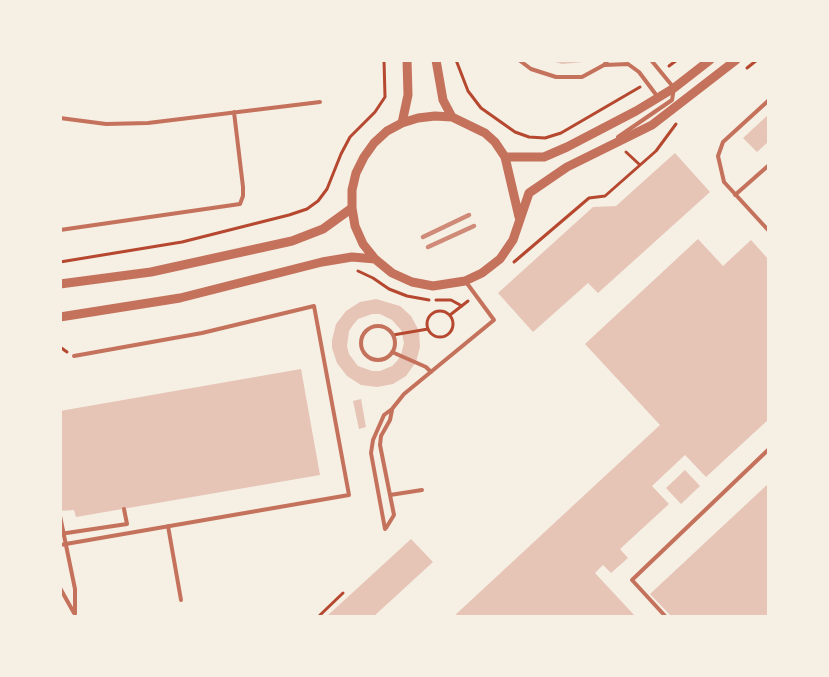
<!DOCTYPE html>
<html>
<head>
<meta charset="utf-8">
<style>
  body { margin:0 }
  #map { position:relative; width:829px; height:677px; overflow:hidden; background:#f6efe4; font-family:Karla,sans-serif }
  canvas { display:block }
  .frame { position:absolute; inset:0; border:62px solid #f6efe4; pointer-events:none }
</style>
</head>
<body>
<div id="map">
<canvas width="829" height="677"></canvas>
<div class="frame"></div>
</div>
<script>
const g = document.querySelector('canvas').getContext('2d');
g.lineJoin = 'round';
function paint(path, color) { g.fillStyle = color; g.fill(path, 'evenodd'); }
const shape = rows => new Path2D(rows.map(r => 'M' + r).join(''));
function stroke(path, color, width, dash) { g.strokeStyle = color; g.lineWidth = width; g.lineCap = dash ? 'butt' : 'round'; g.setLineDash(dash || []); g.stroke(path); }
paint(shape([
  [549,60,583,60,583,62,562,64],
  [769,114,769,141,757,152,743,138],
  [675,153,710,192,598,293,588,283,533,332,498,293,593,207,616,206],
  [698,239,723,266,751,240,769,260,769,419,706,477,685,455,652,486,669,504,620,549,628,558,611,573,603,565,595,573,636,617,453,617,660,425,585,344],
  [376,299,400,306,411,316,419,331,420,347,416,362,406,376,393,384,377,387,361,385,347,376,337,363,332,348,332,340,336,324,346,311,360,302],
  [372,314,380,314,392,320,401,330,404,343,401,355,397,361,392,366,380,371,372,371,358,366,349,354,347,346,349,331,353,325,358,319],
  [301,369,320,475,76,517,74,510,60,511,60,411],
  [361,399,366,427,359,429,353,401],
  [685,470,700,486,681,504,666,488],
  [769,483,769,617,672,617,650,594],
  [411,539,433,562,373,617,326,617]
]), '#e6c5b7');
stroke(shape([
  [456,60,468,91,481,108,515,132,529,137,545,138,561,133,640,87],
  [669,66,677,60],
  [747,68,757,60],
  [626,152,640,165],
  [60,262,182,242,289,215,307,209,318,201,327,189,341,154,350,137,375,112,385,97,384,60],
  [514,262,589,198,605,196,656,151,676,124],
  [358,271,373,278,389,289,407,296,429,300],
  [436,300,451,300,462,306],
  '427 324a13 13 0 1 1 26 0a13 13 0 1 1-26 0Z',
  [450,315,468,301],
  [393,335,428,329],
  [60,347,67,352],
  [318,617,343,593]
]), '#b5482f', 3);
stroke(shape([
  [519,60,531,69,556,77,582,77,604,65,608,60],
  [605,65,628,64,639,72,657,96],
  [769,100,723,142,718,156,724,182,769,231],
  [60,118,106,124,148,123,320,102],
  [618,137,672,100,674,88,651,60],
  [735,195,769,165],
  [60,230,240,204,243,196,243,187,234,112],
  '361 343a17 17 0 1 1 34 0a17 17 0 1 1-34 0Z',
  [392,352,426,367,431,372],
  [390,495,422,490],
  [60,516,75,589,75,614],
  [168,526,181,600],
  [386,528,394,515,380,445,381,436,390,420,392,410],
  [385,529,371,453,373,440,384,415,392,409,404,394,494,320,466,282],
  [60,534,127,524,124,509],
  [60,545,349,495,314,306,202,333,74,356],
  [60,588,74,613],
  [666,617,632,580,769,449]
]), '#c5725c', 4);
stroke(shape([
  [436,60,443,100,452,117],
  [402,123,408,95,407,60],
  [505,157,544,157,567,147,636,111,674,88,710,60],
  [519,217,505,157,495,142,485,133,452,117,435,116,418,118,402,123,387,131,374,143,364,157,356,173,352,190,352,208,355,226,363,244,375,259,392,273,412,282,433,286,465,281,482,273,500,259,513,240,529,193,567,167,652,125,736,60],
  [60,284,151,272,292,241,323,229,352,208],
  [60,317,180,298,322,262,352,257,375,259]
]), '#c5725c', 9);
stroke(shape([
  [423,237,469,215],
  [428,247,474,226]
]), '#cf8b77', 4.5);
</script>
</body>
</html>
